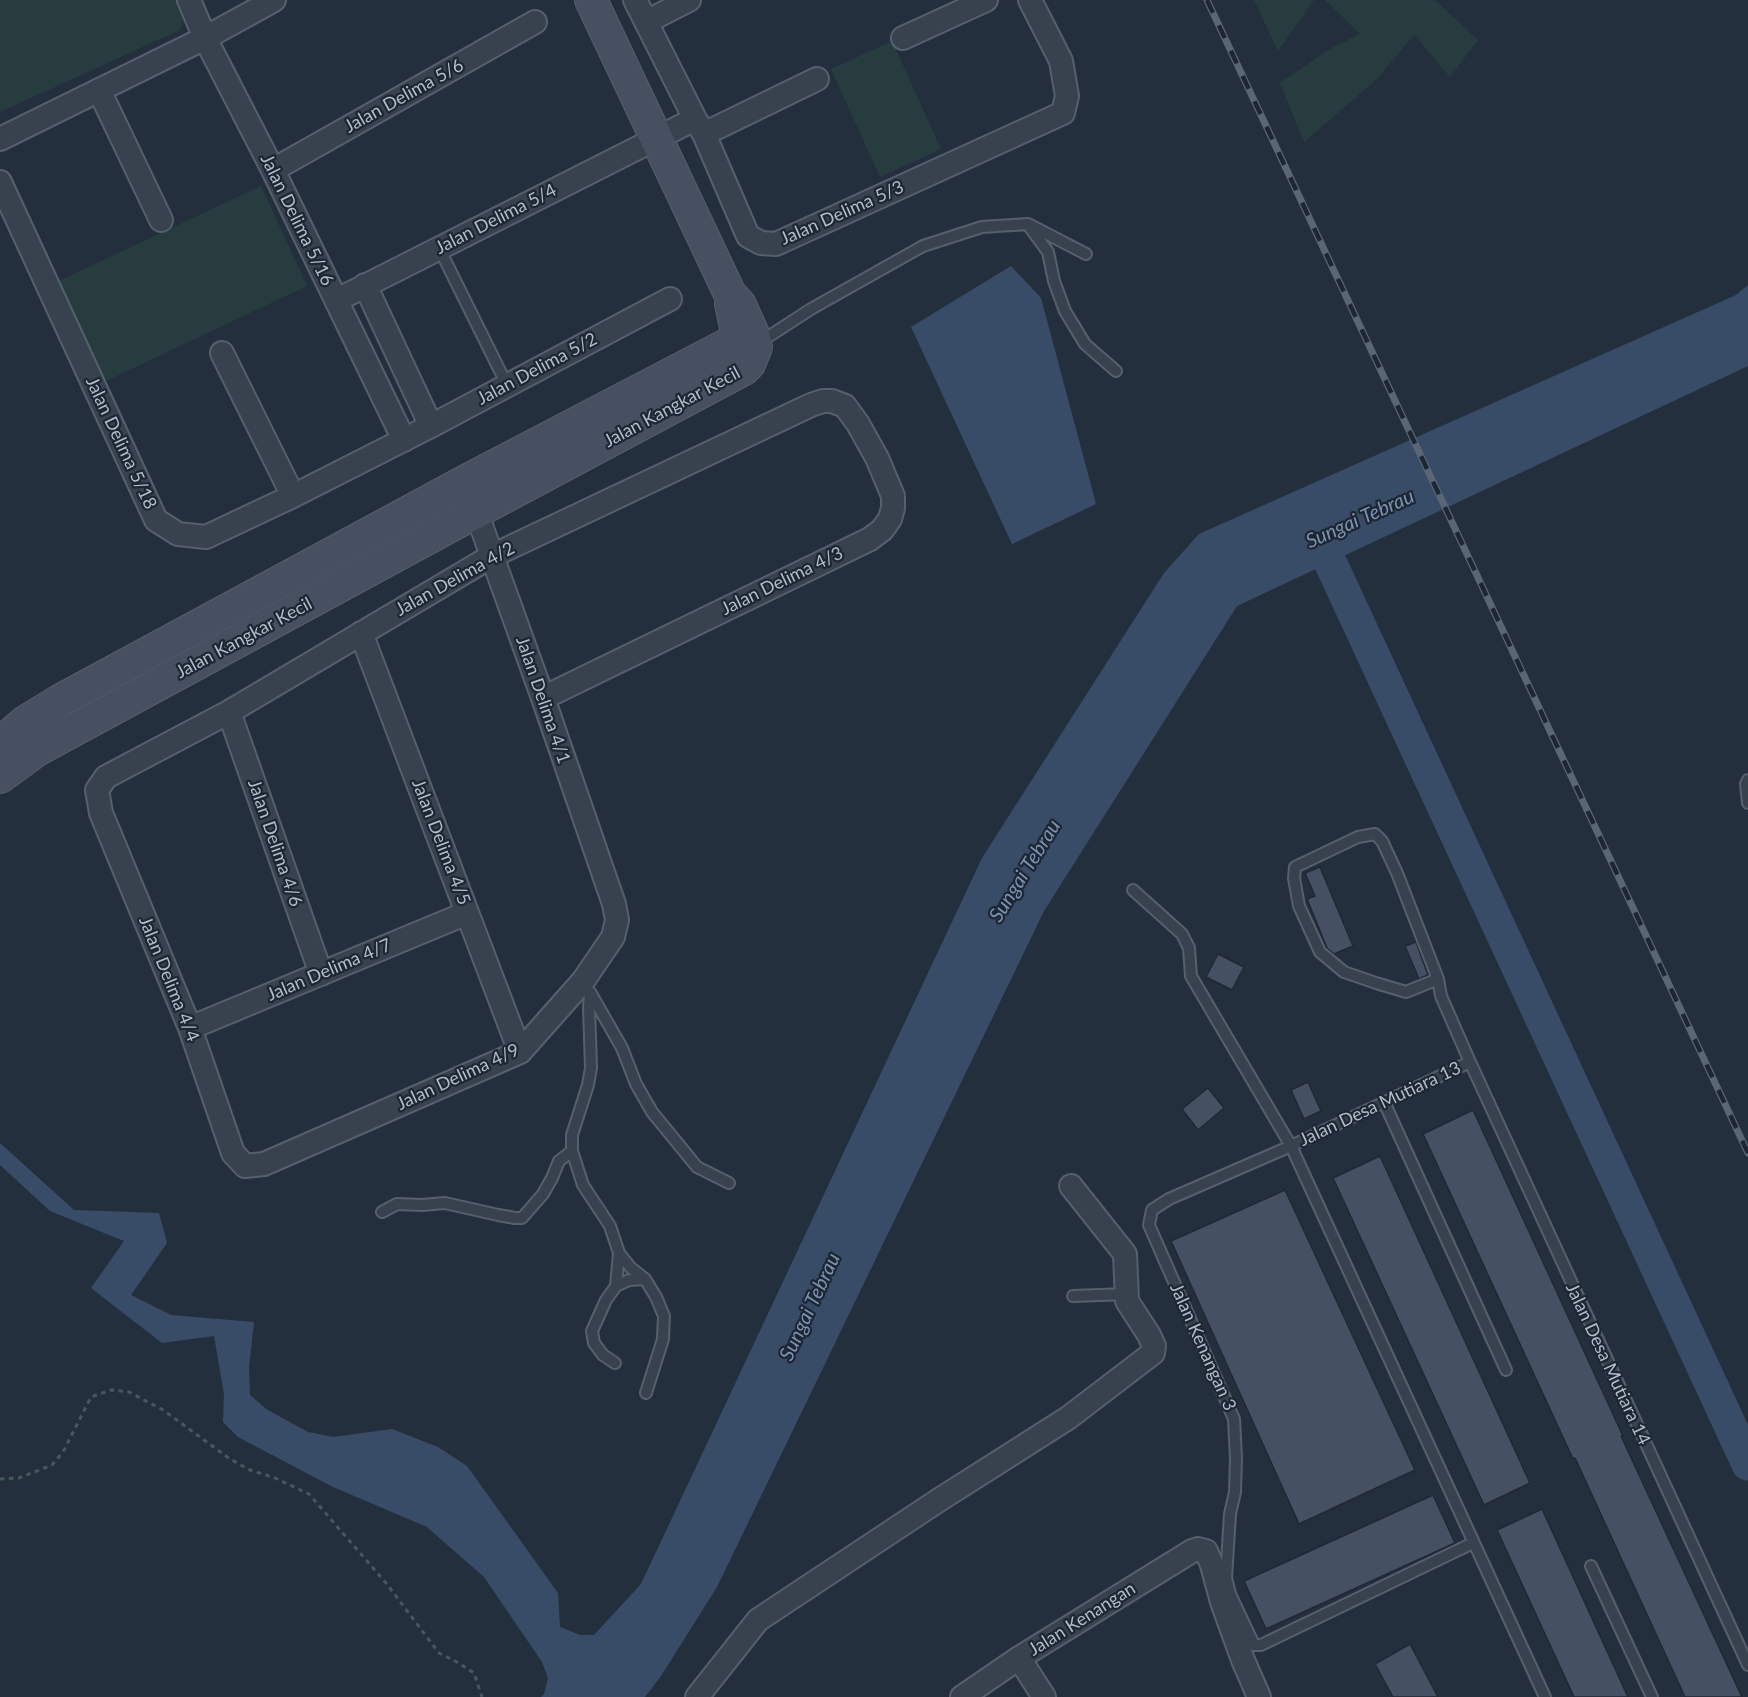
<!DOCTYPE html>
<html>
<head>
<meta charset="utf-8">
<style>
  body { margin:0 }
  canvas { display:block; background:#242f3e }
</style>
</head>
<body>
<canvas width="1748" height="1697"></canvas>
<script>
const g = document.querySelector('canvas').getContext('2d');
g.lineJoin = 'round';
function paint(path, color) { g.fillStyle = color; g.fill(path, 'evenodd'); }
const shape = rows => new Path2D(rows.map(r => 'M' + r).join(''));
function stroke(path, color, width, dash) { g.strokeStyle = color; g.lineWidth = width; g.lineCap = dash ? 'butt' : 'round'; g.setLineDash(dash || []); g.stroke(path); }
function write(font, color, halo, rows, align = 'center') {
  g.font = font + ' Lato,sans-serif'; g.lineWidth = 4.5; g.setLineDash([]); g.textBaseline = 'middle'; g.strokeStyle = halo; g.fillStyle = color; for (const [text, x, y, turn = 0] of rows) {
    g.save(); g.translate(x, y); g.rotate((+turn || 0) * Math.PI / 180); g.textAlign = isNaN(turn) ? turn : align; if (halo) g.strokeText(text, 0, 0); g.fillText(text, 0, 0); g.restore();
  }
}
paint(shape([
  [0,0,175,0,183,18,180,30,0,112],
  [1254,0,1314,0,1278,51],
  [1325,0,1435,0,1478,40,1450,77,1414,35,1377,79,1304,142,1280,83,1330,49,1360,34],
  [892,41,941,149,880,177,831,69],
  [261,186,307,286,106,381,59,281]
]), '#263c3f');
paint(shape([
  [1011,266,1041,298,1096,504,1012,544,911,327],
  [1748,285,1748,366,1237,606,1044,911,717,1587,661,1676,645,1697,541,1697,544,1694,548,1678,542,1662,484,1577,427,1527,333,1487,238,1437,223,1422,224,1394,214,1336,162,1343,91,1288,124,1241,50,1211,0,1165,0,1143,74,1210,159,1213,167,1243,131,1295,171,1315,254,1322,249,1367,250,1395,266,1409,308,1432,333,1437,392,1429,438,1447,467,1466,558,1593,560,1627,580,1635,594,1635,641,1584,982,858,1164,573,1199,534,1736,295]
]), '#394c67');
stroke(shape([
  [1319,538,1748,1464]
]), '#394c67', 33);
const building = shape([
  [1320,867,1353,946,1334,954,1327,948,1307,899,1315,896,1305,873,1320,867],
  [1416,942,1428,975,1419,979,1405,946,1416,942],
  [1218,954,1244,967,1232,990,1206,977,1218,954],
  [1308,1082,1321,1111,1304,1119,1291,1090,1308,1082],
  [1208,1088,1224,1108,1198,1130,1182,1109,1208,1088],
  [1473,1110,1623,1436,1621,1436,1742,1697,1685,1697,1575,1458,1573,1459,1423,1134,1473,1110],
  [1380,1156,1530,1483,1484,1505,1333,1178,1380,1156],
  [1285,1190,1415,1470,1299,1524,1171,1241,1285,1190],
  [1433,1495,1455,1543,1266,1629,1244,1581,1433,1495],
  [1542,1509,1628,1697,1574,1697,1497,1530,1542,1509],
  [1410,1644,1438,1697,1393,1697,1375,1664,1410,1644]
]);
paint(building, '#455162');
stroke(building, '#1f2835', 1.5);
const lane = shape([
  [1029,226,1048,252,1054,281,1065,311,1085,344,1116,371],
  [439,248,507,385],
  [758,341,771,335,811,309,923,246,982,227,1028,224,1086,254],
  [1748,780,1746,784,1748,803],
  [1133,890,1182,934,1189,948,1191,976,1291,1146,1545,1697],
  [1438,979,1406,992,1376,983,1344,972,1320,952,1299,906,1294,878,1295,867,1358,837,1375,834,1382,841,1397,873,1438,979,1441,996,1470,1062,1748,1665],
  [590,992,589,1008,591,1068,588,1085,572,1135,572,1151,583,1185,610,1226,619,1253,631,1268,645,1279,656,1297,664,1316,663,1339,646,1393],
  [590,992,622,1048,636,1084,652,1112,697,1167,729,1183],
  [1470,1062,1291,1146,1169,1199,1152,1210,1149,1225,1234,1419,1236,1458,1235,1492,1230,1514,1226,1578,1230,1594,1254,1645,1261,1645,1473,1543],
  [1384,1102,1506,1370],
  [382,1212,397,1204,422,1205,445,1203,498,1215,515,1218,522,1218,543,1194,552,1178,559,1161,572,1151],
  [616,1286,619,1253],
  [1073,1296,1127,1294],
  [615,1363,603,1355,594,1343,592,1331,606,1300,616,1286,629,1280,645,1279],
  [1591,1566,1652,1697]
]);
const street = shape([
  [189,0,205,38,273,170,404,440],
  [635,0,695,119,704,134,748,236,761,243,776,244,1063,113,1067,96,1061,61,1030,0],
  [646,22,689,0],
  [903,38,986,0],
  [99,90,161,220],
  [704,134,817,79],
  [0,139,205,38,274,0],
  [273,170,535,22],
  [0,182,156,520,178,534,206,537,293,496,431,426,670,299],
  [365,285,431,426],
  [337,300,695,119],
  [222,353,293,496],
  [472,500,492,556,543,698,614,904,617,920,613,937,583,981,520,1052,264,1164,245,1166,233,1153,190,1028,101,813,97,790,106,777,229,712,492,556,811,405,823,401,832,401,845,406,858,424,877,458,893,496,893,508,890,519,882,530,870,539,543,698],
  [361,633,520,1052],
  [229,712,321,974],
  [190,1028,467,913],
  [1019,1658,1044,1697],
  [697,1697,758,1620,939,1500,1068,1418,1153,1353,1154,1346,1149,1335,1127,1301,1125,1254,1071,1186],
  [962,1697,1019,1658,1192,1551,1198,1549,1206,1551,1212,1565,1222,1602,1243,1660,1259,1697]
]);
const secondary = shape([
  [0,744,25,722,61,700,466,481,734,341,737,336,737,332,731,304],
  [0,777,37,750,476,512,744,369,749,364,756,347,753,334,740,305,730,294,591,0]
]);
stroke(lane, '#565f6c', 14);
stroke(street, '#565f6c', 26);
stroke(secondary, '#565f6c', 34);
stroke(shape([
  [0,1479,19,1478,52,1465,63,1452,91,1397,111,1390,129,1392,163,1410,230,1459,250,1470,275,1478,309,1494,386,1583,439,1653,457,1662,474,1673,482,1697]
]), '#44595c', 3, [4.5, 4.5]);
stroke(lane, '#38414e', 10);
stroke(street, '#38414e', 22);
stroke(secondary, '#465061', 32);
const rail = shape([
  [1207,0,1748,1153]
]);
stroke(rail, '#5a6575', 7);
stroke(rail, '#1d2633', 4.5, [14]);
write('18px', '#b4bcc9', '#1d2633', [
  ["Jalan Delima 5/6",404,96,-29],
  ["Jalan Delima 5/3",842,213,-24],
  ["Jalan Delima 5/4",496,219,-27],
  ["Jalan Delima 5/16",297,220,64],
  ["Jalan Delima 5/2",537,369,-28],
  ["Jalan Kangkar Kecil",672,407,-28],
  ["Jalan Delima 5/18",121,443,65],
  ["Jalan Delima 4/2",455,579,-29],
  ["Jalan Delima 4/3",782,581,-26],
  ["Jalan Kangkar Kecil",244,638,-28],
  ["Jalan Delima 4/1",543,700,71],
  ["Jalan Delima 4/5",441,842,69],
  ["Jalan Delima 4/6",275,843,71],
  ["Jalan Delima 4/7",329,970,-23],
  ["Jalan Delima 4/4",169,979,68],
  ["Jalan Delima 4/9",458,1077,-25],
  ["Jalan Desa Mutiara 13",1380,1104,-25],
  ["Jalan Kenangan 3",1203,1347,66],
  ["Jalan Desa Mutiara 14",1608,1364,65],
  ["Jalan Kenangan",1082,1619,-32]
]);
write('italic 20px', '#7c92b1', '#1d2633', [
  ["Sungai Tebrau",1360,519,-24],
  ["Sungai Tebrau",1025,871,-58],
  ["Sungai Tebrau",810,1307,-65]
]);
</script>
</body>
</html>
